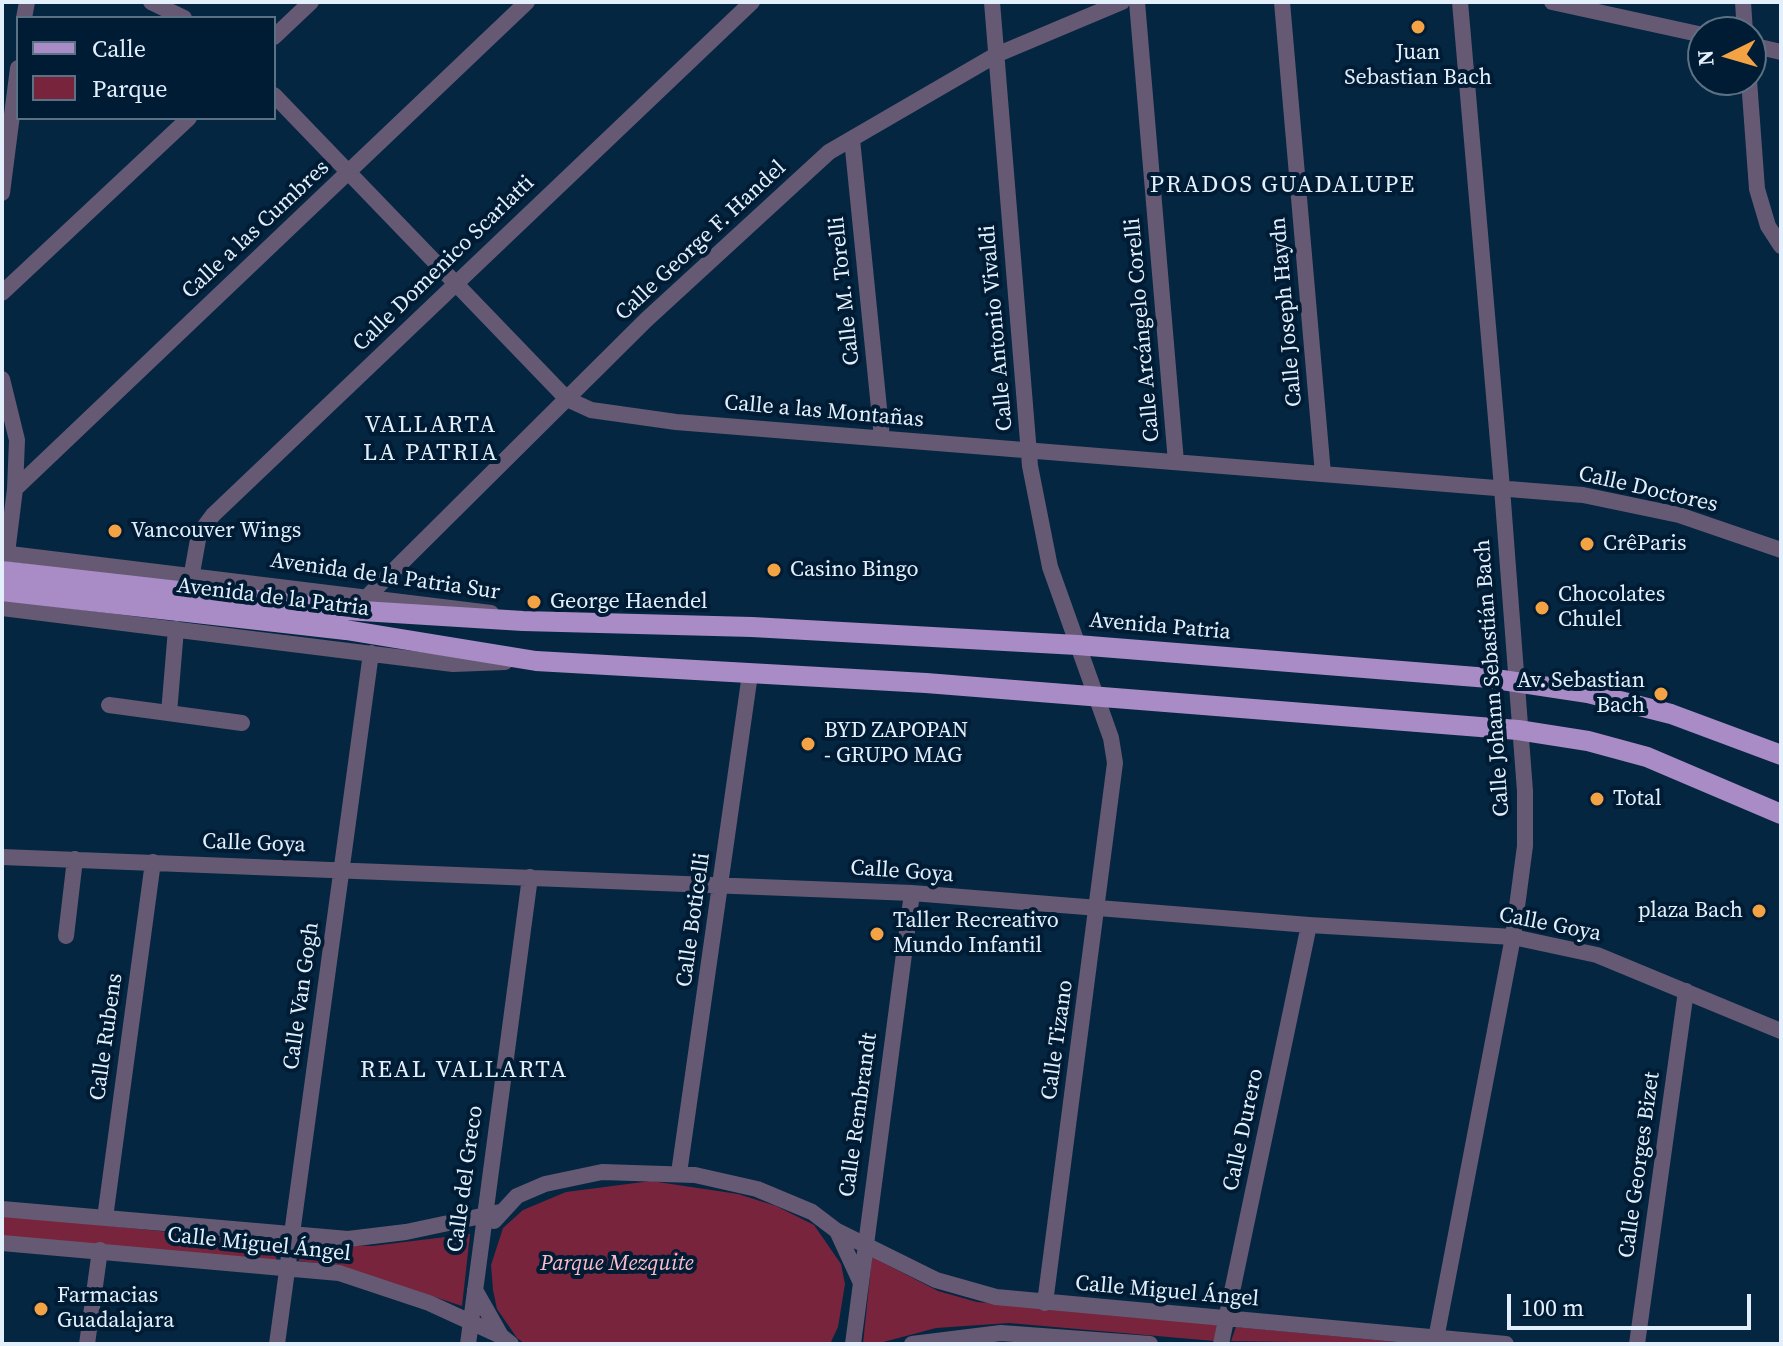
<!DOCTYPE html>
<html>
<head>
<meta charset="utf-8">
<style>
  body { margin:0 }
  #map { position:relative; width:1783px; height:1346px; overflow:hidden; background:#052640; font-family:"Source Serif 4",serif }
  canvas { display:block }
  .frame { position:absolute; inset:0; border:4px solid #e3f0fb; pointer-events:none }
  .legend { position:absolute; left:16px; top:16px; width:260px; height:104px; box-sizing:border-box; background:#001c35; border:2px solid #5b7184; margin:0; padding:10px 14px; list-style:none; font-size:24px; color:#e3f0fb }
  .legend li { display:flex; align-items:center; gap:16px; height:40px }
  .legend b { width:40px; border:2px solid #5b7184 }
  .north { position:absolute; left:1687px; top:16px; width:80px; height:80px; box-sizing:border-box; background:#001c35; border:2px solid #5b7184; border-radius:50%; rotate:265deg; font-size:22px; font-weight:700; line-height:32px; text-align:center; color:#e3f0fb }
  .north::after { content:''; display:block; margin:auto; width:28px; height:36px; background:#f4a344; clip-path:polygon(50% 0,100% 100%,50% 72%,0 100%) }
  .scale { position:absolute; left:1507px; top:1294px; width:244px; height:36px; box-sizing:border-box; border:4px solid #e3f0fb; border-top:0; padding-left:10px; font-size:24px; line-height:28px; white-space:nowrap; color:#e3f0fb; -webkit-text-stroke:6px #001c35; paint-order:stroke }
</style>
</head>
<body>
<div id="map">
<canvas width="1783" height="1346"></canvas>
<div class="frame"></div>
<ul class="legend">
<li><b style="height:10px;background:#a98cc5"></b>Calle</li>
<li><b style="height:22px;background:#78243c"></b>Parque</li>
</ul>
<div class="north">N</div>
<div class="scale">100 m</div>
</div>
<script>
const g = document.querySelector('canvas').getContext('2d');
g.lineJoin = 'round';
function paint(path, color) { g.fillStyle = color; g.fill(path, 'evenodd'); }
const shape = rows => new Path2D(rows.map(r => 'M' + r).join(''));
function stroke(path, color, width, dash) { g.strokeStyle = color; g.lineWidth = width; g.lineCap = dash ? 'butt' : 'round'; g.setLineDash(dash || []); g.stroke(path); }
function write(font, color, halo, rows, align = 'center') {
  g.font = font + ' "Source Serif 4",serif'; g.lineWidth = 8; g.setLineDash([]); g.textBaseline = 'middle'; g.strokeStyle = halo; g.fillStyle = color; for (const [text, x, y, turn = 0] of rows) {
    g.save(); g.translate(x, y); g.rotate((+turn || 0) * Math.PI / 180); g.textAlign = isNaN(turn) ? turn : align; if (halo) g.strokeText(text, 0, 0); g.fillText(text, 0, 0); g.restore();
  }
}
paint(shape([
  [651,1181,738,1194,776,1206,814,1225,841,1264,845,1284,838,1327,830,1344,525,1344,517,1338,497,1309,493,1290,491,1265,503,1228,523,1210,566,1192],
  [2,1215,277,1243,276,1262,2,1236],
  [470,1234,462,1306,341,1266,299,1261,301,1243,372,1246],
  [872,1257,938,1291,977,1302,1218,1325,1214,1341,1009,1323,936,1328,876,1344,863,1344],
  [1236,1327,1419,1344,1231,1341]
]), '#78243c');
stroke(shape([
  [151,2,184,18],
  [992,2,1030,466,1050,567,1111,738,1115,763,1045,1303],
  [1137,2,1176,462],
  [1282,2,1323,474],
  [1552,2,1703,35],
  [1743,2,1745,32],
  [24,18,27,2],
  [274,37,311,2],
  [1751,45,1781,52],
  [1749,80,1757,189,1768,226,1781,246],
  [274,95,567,399,591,410,676,422,1583,495,1679,515,1781,550],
  [852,139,882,438],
  [2,193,18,68],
  [2,293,189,118],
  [2,379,17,440,15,489,7,553],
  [15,489,527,2],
  [2,553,491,613],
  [192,573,199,534,213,515,752,2],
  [369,595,646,320,829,152,996,55,1122,2],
  [2,608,453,664,505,662],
  [109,705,242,723],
  [169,713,176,629],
  [2,857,912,893,1309,925,1513,937,1597,955,1781,1031],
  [66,936,75,859],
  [679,1173,750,674],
  [2,1209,348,1239,406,1232,500,1212],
  [105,1218,153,862],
  [494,1221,517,1196,545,1184,602,1172,695,1175,757,1189,812,1212,837,1231,860,1281],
  [837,1231,936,1280,996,1297,1506,1344],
  [2,1243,339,1273,429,1303,501,1336],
  [475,1290,501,1336,511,1344],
  [87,1344,100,1250],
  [277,1344,371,653],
  [468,1344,530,877],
  [853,1344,912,893],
  [912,1344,1001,1333,1150,1344],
  [1221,1344,1309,925],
  [1435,1344,1513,937,1525,846,1525,791,1502,488,1460,2],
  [1637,1344,1686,991]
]), '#665974', 16);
stroke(shape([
  [2,571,346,610,523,621,752,627,1077,645,1489,678,1588,693,1671,714,1781,755],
  [2,591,346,630,536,661,926,683,1518,730,1588,741,1647,757,1781,814]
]), '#a98cc5', 20);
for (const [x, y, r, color] of [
  [1418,27,8,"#f4a344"],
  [115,531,8,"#f4a344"],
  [1587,544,8,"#f4a344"],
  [774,570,8,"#f4a344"],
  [534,602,8,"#f4a344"],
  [1542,608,8,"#f4a344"],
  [1661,694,8,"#f4a344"],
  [808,744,8,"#f4a344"],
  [1597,799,8,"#f4a344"],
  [1759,911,8,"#f4a344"],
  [877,934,8,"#f4a344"],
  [41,1309,8,"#f4a344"]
]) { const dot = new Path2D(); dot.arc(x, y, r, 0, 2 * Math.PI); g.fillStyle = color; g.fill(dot); stroke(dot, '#001c35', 3); }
write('22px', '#e3f0fb', '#001c35', [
  ["Juan",1418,53,"center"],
  ["Sebastian Bach",1418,78,"center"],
  ["Vancouver Wings",131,531],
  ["CrêParis",1603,544],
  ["Casino Bingo",790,570],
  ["Chocolates",1558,595],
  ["Chulel",1558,620],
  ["George Haendel",550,602],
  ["Av. Sebastian",1645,681,"right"],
  ["Bach",1645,706,"right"],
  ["BYD ZAPOPAN",824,731],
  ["- GRUPO MAG",824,756],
  ["Total",1613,799],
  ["plaza Bach",1743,911,"right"],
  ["Taller Recreativo",893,921],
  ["Mundo Infantil",893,946],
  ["Farmacias",57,1296],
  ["Guadalajara",57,1321]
], 'left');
write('22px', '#e3f0fb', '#001c35', [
  ["Calle a las Cumbres",256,230,-43],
  ["Calle George F. Handel",701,241,-43],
  ["Calle Domenico Scarlatti",444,264,-44],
  ["Calle M. Torelli",845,291,-96],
  ["Calle Joseph Haydn",1287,312,-95],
  ["Calle Antonio Vivaldi",997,328,-95],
  ["Calle Arcángelo Corelli",1143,330,-95],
  ["Calle a las Montañas",824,412,5],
  ["Calle Doctores",1648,490,13],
  ["Avenida de la Patria Sur",385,577,8],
  ["Avenida de la Patria",273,598,7],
  ["Avenida Patria",1160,627,5],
  ["Calle Johann Sebastián Bach",1493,678,-94],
  ["Calle Goya",254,844,2],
  ["Calle Goya",902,872,4],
  ["Calle Boticelli",694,920,-82],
  ["Calle Goya",1550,925,11],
  ["Calle Van Gogh",302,996,-82],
  ["Calle Rubens",107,1037,-82],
  ["Calle Tizano",1058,1040,-82],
  ["Calle Rembrandt",859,1115,-82],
  ["Calle Durero",1244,1130,-78],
  ["Calle Georges Bizet",1640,1165,-82],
  ["Calle del Greco",466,1179,-82],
  ["Calle Miguel Ángel",259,1245,6],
  ["Calle Miguel Ángel",1167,1292,5]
]);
write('italic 22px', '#fbbec9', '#001c35', [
  ["Parque Mezquite",617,1264]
]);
g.letterSpacing = '2px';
write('24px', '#e3f0fb', '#001c35', [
  ["PRADOS GUADALUPE",1283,186],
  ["VALLARTA",431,426],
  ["LA PATRIA",431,454],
  ["REAL VALLARTA",464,1071]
]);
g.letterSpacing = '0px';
</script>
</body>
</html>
